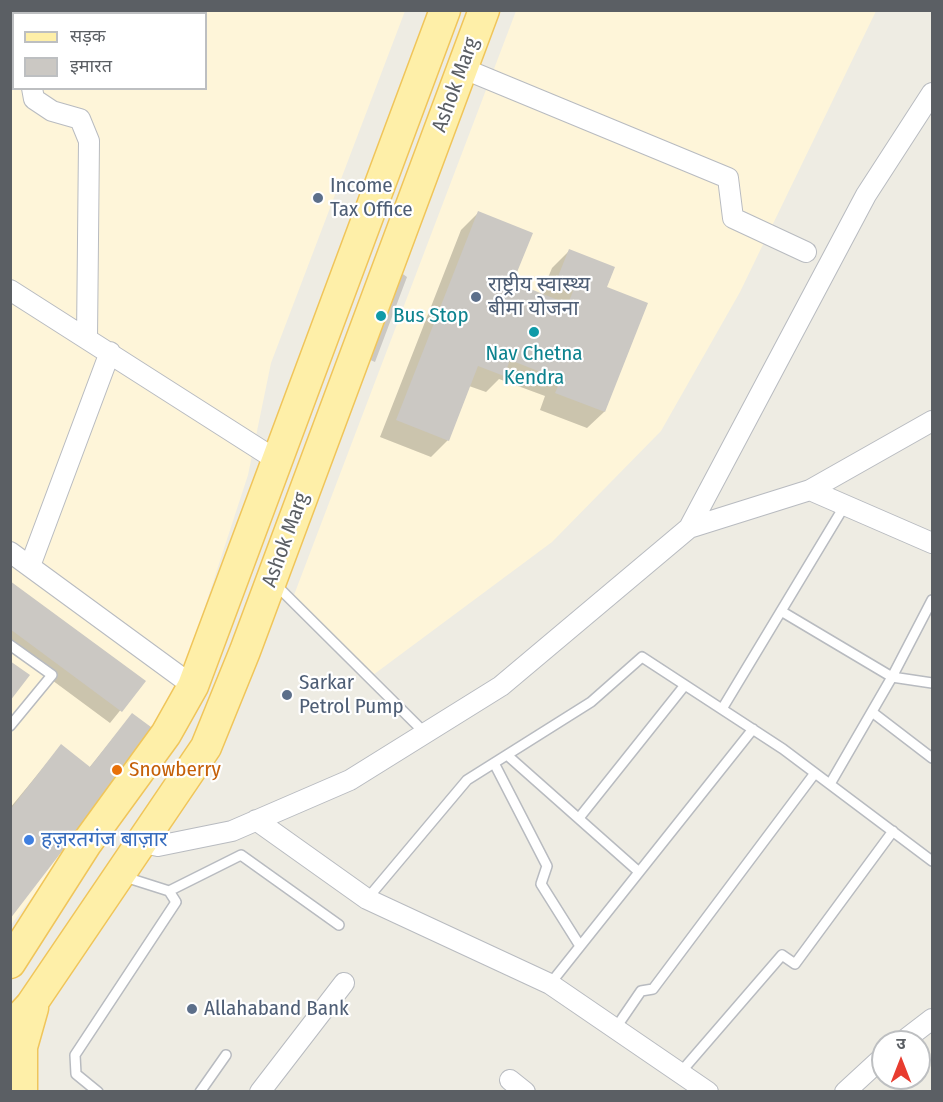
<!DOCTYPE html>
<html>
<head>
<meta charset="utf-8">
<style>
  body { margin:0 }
  #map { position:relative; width:943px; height:1102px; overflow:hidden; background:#eeece3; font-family:"Fira Sans Condensed","Noto Sans Devanagari",sans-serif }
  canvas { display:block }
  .frame { position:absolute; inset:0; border:12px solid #5b5f64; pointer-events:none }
  .legend { position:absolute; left:12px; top:12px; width:195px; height:78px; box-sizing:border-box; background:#fff; border:2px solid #bdbfc1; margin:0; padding:8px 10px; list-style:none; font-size:18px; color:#5b5f64 }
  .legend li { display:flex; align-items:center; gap:12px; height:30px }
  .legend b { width:30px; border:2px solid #bdbfc1 }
  .north { position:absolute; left:871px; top:1030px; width:60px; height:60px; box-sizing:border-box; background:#fff; border:2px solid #bdbfc1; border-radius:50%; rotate:0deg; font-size:16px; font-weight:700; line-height:24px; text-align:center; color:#5b5f64 }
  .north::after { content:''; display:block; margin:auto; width:21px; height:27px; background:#e83c2f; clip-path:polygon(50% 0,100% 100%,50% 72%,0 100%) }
</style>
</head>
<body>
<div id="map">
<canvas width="943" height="1102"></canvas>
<div class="frame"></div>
<ul class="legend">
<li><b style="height:8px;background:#feefa8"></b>सड़क</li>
<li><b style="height:16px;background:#cbc8c3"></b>इमारत</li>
</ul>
<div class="north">उ</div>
</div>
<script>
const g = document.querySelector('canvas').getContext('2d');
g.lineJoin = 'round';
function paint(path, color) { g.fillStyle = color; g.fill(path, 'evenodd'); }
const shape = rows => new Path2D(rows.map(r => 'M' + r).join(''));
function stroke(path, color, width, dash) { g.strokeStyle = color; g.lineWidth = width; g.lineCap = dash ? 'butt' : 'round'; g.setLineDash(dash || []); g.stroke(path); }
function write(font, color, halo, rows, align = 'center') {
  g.font = font + ' "Fira Sans Condensed","Noto Sans Devanagari",sans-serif'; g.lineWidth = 4.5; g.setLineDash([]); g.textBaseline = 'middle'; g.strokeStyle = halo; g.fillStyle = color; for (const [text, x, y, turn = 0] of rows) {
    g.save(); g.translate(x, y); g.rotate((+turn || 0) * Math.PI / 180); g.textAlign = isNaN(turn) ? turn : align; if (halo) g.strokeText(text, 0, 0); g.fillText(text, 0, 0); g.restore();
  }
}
paint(shape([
  [11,11,405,11,271,363,248,475,169,717,11,925],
  [14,14,206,14,206,88,14,88],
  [516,11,876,11,740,292,661,431,552,542,373,675,294,595]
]), '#fef5d9');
paint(shape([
  [478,213,511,283,541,295,552,268,569,251,605,288,604,412,587,428,540,410,545,396,499,379,486,392,469,386,448,440,431,457,380,437,461,230],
  [10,582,144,681,110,723,10,649],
  [132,715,10,917,10,808,61,746,89,768]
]), '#0003');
paint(shape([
  [478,211,533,233,513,282,568,304,573,291,555,284,569,249,615,267,607,287,648,303,605,412,555,393,561,380,510,360,504,376,478,366,449,441,396,420],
  [389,264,407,277,375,362,356,354],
  [10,581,146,681,122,712,10,629],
  [10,661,30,675,10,701],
  [132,713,155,730,10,919,10,810,61,744,90,767]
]), '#cbc8c3');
const service = shape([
  [275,584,425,733],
  [781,611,892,677,932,683],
  [10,645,52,675,10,726],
  [722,709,845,505],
  [872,712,932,758],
  [507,755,639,872],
  [494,763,547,866,541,884,580,946],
  [830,784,892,677,932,600],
  [579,818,685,685],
  [169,891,241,855,339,925],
  [367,899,467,780,591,702,642,657,783,749,932,861],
  [550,984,753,729],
  [615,1029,641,991,653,989,815,773],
  [680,1073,782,955,795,964,893,831],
  [98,1092,76,1074,75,1055,176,902,169,891,125,877],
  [200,1092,226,1055]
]);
const minor = shape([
  [30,10,30,14],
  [462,68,728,178,733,218,806,252],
  [32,88,34,99,52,111,80,119,89,141,87,338],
  [10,290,278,461],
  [810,490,932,543],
  [689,528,866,195,932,93],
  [10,552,193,686],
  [30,566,110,352],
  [256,820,367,899,550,984,708,1092],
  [139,842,158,846,232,831,350,780,501,686,689,528,810,490,932,421],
  [902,1042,932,1019],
  [510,1080,525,1092],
  [260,1092,344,983],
  [845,1092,883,1057]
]);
const primary = shape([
  [10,963,86,844,166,734,193,686,445,10],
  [10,1028,31,1005,206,747,245,651,484,10],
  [22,1092,22,1047,33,1008]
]);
stroke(service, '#b8bbc0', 12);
stroke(minor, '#b8bbc0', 22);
stroke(primary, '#f0c55a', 33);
stroke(service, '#fff', 9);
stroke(minor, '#fff', 20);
stroke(primary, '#feefa8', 30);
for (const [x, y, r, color] of [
  [318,198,6,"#5c6f8a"],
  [476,297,6,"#5c6f8a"],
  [381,316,6,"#0f9aa8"],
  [534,332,6,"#0f9aa8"],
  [287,695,6,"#5c6f8a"],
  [117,770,6,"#e8710a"],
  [29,840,6,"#3f7fe0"],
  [192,1009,6,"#5c6f8a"]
]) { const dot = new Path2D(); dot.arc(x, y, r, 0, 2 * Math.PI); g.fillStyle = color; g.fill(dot); stroke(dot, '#fff', 2); }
write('21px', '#5b5f64', '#fff', [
  ["Ashok Marg",456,85,-70],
  ["Ashok Marg",286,540,-70]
]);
write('21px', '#4e5e75', '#fff', [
  ["Income",330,186],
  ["Tax Office",330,210],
  ["राष्ट्रीय स्वास्थ्य",488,285],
  ["बीमा योजना",488,309],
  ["Sarkar",299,683],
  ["Petrol Pump",299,707],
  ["Allahaband Bank",204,1009]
], 'left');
write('21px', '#0d838f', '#fff', [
  ["Bus Stop",393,316],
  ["Nav Chetna",534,354,"center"],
  ["Kendra",534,378,"center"]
], 'left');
write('21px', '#c56008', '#fff', [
  ["Snowberry",129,770]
], 'left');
write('21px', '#366cbe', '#fff', [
  ["हज़रतगंज बाज़ार",41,840]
], 'left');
</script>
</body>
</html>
